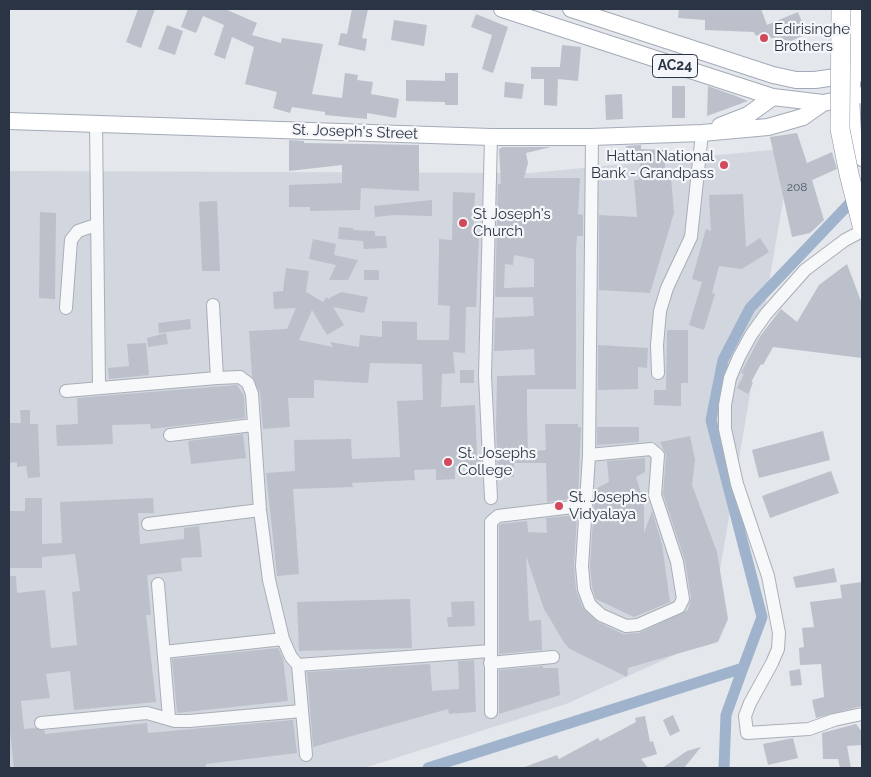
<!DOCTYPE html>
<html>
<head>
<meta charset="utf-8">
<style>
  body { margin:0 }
  #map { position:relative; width:871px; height:777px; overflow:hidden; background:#e4e7ec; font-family:Raleway,sans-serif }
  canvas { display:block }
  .frame { position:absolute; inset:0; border:10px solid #2b3445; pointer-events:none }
</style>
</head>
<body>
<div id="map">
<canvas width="871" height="777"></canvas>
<div class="frame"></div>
</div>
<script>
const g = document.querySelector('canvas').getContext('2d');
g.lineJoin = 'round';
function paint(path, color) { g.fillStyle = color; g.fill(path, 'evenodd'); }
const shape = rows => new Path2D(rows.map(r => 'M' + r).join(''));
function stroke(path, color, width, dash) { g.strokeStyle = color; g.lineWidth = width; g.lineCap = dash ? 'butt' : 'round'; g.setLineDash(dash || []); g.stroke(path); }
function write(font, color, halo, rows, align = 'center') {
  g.font = font + ' Raleway,sans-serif'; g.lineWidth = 4.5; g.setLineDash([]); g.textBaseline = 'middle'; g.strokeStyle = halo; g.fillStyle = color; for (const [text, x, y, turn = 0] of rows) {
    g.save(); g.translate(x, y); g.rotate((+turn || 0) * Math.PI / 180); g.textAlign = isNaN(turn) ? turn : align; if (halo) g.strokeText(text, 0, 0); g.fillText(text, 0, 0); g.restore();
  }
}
paint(shape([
  [792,148,708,640,566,704,364,768,9,768,9,171,531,173]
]), '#d2d6de');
stroke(shape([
  [428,768,743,668,762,617,711,420,723,360,750,308,851,202,860,196],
  [724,768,726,715,743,668]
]), '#9fb4cc', 11);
paint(shape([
  [138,9,155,9,141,48,126,42],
  [188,9,225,9,257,23,252,35,281,43,282,38,323,44,312,94,342,98,345,73,358,75,357,80,373,82,371,94,399,99,396,118,367,113,367,119,325,115,325,112,292,107,290,113,273,108,277,92,245,84,254,47,232,37,225,59,214,55,224,25,203,16,196,33,181,27],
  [352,9,368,9,362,38,367,39,365,51,338,45,341,33,347,34],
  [679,9,761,9,767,25,798,12,807,34,791,41,755,35,754,32,705,30,705,20,678,18],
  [476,14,508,27,493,73,482,69,492,35,471,27],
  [394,20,427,25,424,46,391,40],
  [167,25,183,31,175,55,158,49],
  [562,45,581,47,578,81,558,79,557,106,544,105,544,79,531,79,531,67,560,67],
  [445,73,458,73,458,105,445,105,445,102,406,101,406,80,445,81],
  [505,82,524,84,522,99,504,97],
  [672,86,685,86,685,118,672,118],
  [708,86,736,96,748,101,707,116],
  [622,94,623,119,606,120,605,95],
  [797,133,807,163,832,152,837,169,812,180,824,220,810,233,792,237,770,137],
  [289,140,304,141,304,143,419,145,419,191,361,188,360,210,310,211,310,207,289,207,289,185,342,183,342,165,289,171],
  [641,145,641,149,665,150,665,178,671,178,674,213,650,293,599,290,599,215,637,217,634,180,639,180,640,162,625,161,626,146],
  [502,147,551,147,526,153,528,163,524,178,580,178,578,214,583,215,583,236,577,236,576,250,576,389,527,389,527,415,528,451,546,450,545,424,578,424,578,427,581,427,578,498,547,502,546,463,514,463,514,477,498,477,496,428,497,376,535,375,534,349,494,351,495,318,534,316,533,297,495,297,498,184,501,184,499,149],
  [514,255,534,259,534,287,504,288,505,264,513,265],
  [453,192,475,193,473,237,479,237,476,307,466,307,465,353,453,352,455,373,442,374,441,407,475,405,477,455,481,455,481,465,455,466,455,479,436,480,436,469,414,470,415,480,352,483,353,487,293,489,299,574,277,576,266,473,295,471,294,440,351,439,352,459,400,457,397,401,423,400,422,364,370,363,368,383,314,380,314,398,288,398,290,427,263,429,260,393,252,376,249,331,287,329,296,308,274,309,273,292,283,291,286,268,309,271,306,292,323,302,327,297,328,299,341,292,368,297,364,313,333,307,344,325,327,335,312,310,299,340,333,347,330,342,359,347,360,335,382,337,382,321,417,322,417,340,449,340,450,306,438,305,439,251,439,239,452,240],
  [743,194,746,247,760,238,769,252,742,269,719,266,712,293,715,294,704,330,689,325,702,282,692,279,706,229,711,231,709,195],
  [432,200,432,216,394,215,375,217,374,206],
  [217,201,220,271,202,271,199,202],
  [40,212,56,213,55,299,39,298],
  [339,227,353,228,353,230,375,231,375,236,386,236,387,248,364,249,363,241,338,239],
  [313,239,336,244,334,255,358,260,348,280,329,280,336,265,309,259],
  [847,264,862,304,862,358,773,347,763,365,761,364,751,382,753,383,748,394,737,388,744,374,741,373,761,335,781,309,797,322,819,285],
  [364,270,379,270,379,280,364,280],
  [190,319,191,329,159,333,158,323],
  [667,330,688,330,688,383,681,383,681,406,654,405,654,390,666,390],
  [166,333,168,344,148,347,147,338],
  [146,343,149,375,109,379,108,368,129,366,127,344],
  [598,345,648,348,647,368,638,367,638,389,598,390],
  [460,370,474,370,474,383,460,383],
  [237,385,244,396,245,418,151,429,150,424,112,425,113,444,57,446,56,425,78,424,77,398],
  [20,410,30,410,30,424,38,424,40,477,28,478,26,466,17,467,17,462,9,463,9,423,21,423],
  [597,427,639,427,639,442,597,445],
  [823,431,830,460,759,478,752,450],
  [243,434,246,458,191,464,188,441],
  [690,436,695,460,692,485,717,552,728,619,718,642,628,668,627,677,570,649,565,644,544,609,526,556,529,621,541,620,542,650,499,654,499,526,501,524,527,521,528,532,547,533,546,518,577,515,574,565,576,590,583,608,598,622,623,634,639,633,688,610,691,598,685,561,663,494,666,455,660,442],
  [645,458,645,472,636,477,644,503,644,533,652,511,662,544,670,602,634,617,596,599,592,587,590,566,595,489,609,482,607,461],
  [831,471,839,493,770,518,762,496],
  [25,498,42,498,42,544,62,543,60,502,153,498,154,513,138,513,140,544,184,539,184,528,199,526,202,557,181,558,182,571,147,575,151,615,146,615,156,702,74,710,70,671,46,674,50,698,21,701,24,729,35,728,45,731,45,734,147,723,148,733,293,720,297,753,206,764,206,768,14,768,9,722,9,576,16,576,17,593,45,590,51,648,77,645,72,592,80,591,75,554,42,557,42,568,9,568,9,511,25,511],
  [834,568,837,582,796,588,793,577],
  [862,582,862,706,816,718,812,700,824,697,821,664,800,665,799,648,804,647,802,628,814,627,810,602,842,598,840,585],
  [410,599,412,648,299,651,297,602],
  [474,601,475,626,448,627,447,617,452,617,451,602],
  [278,648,283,658,288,701,177,713,172,659],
  [474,660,476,712,449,714,448,709,313,747,307,672,430,664,432,691,459,689,458,661],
  [543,666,543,668,558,668,560,695,499,714,499,670],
  [800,669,802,685,791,686,789,671],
  [673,715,680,731,670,736,663,720],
  [645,716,650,742,653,741,657,754,641,759,648,768,522,768,557,755,559,759,598,738,600,741,621,730,636,722,635,718],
  [856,724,862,732,862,745,847,746,851,768,840,768,838,759,823,759,822,733],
  [793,738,798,758,768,765,763,744],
  [701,747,684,768,662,768,687,751]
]), '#bbc0ca');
const minor = shape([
  [96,123,99,387],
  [862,231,845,240,805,270,766,314,751,335,739,357,730,378,725,405,725,429,737,484,768,576,779,633,778,649,772,663,750,703,745,716,747,733,809,729,834,720,862,714],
  [213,305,217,378],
  [66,308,71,240,78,231,96,225],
  [658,373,657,345,660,311,667,288,691,237,702,133],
  [66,391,217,378,240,377,248,383,252,394,260,510,269,580,283,639,291,657,298,665,306,755],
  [170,435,253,425],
  [589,455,651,449,658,455,655,495,677,562,683,599,679,607,638,625,626,626,601,615,590,605,584,589,582,566,589,455,592,137],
  [491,498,485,376,491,137],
  [148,524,260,510],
  [158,584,169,718],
  [164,652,283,639],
  [490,663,553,657],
  [298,665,490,651],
  [491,712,491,522,498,516,581,506,585,504],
  [41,723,147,713,175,721,189,721,301,711]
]);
const major = shape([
  [502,9,773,97,823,103,862,95],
  [571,9,773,75,796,80,815,80,862,73],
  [858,9,851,97,853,133,862,158],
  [9,121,491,137,592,137,702,133,768,127,803,117,823,103],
  [720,126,748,115,773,97]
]);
stroke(minor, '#a9aeb7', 14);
stroke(major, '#a3abb8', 18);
stroke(minor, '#f7f8fa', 12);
stroke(major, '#fff', 16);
const highwayBridge = shape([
  [841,9,840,129,849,174,862,225]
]);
stroke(highwayBridge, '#8b94a3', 20, []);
stroke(highwayBridge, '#fff', 19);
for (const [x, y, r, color] of [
  [764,38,5,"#d1495b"],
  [724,165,5,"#d1495b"],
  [463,223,5,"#d1495b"],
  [448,462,5,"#d1495b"],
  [559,506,5,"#d1495b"]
]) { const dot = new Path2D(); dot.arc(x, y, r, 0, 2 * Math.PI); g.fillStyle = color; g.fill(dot); stroke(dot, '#f4f6f9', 2); }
write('12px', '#4f5766', null, [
  ["208",797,187]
]);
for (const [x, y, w] of [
  [675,66,45]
]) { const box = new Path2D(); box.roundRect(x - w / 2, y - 11.5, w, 23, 4); g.fillStyle = '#f4f6f9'; g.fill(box); stroke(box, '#2b3445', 1); }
write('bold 14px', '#2b3445', null, [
  ["AC24",675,66]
]);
write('15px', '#2b3445', '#f4f6f9', [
  ["Edirisinghe",774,29],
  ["Brothers",774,46],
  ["Hattan National",714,156,"right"],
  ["Bank - Grandpass",714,173,"right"],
  ["St Joseph's",473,214],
  ["Church",473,231],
  ["St. Josephs",458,453],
  ["College",458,470],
  ["St. Josephs",569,497],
  ["Vidyalaya",569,514]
], 'left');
write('15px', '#2b3445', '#f4f6f9', [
  ["St. Joseph's Street",355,132,2]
]);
</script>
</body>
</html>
